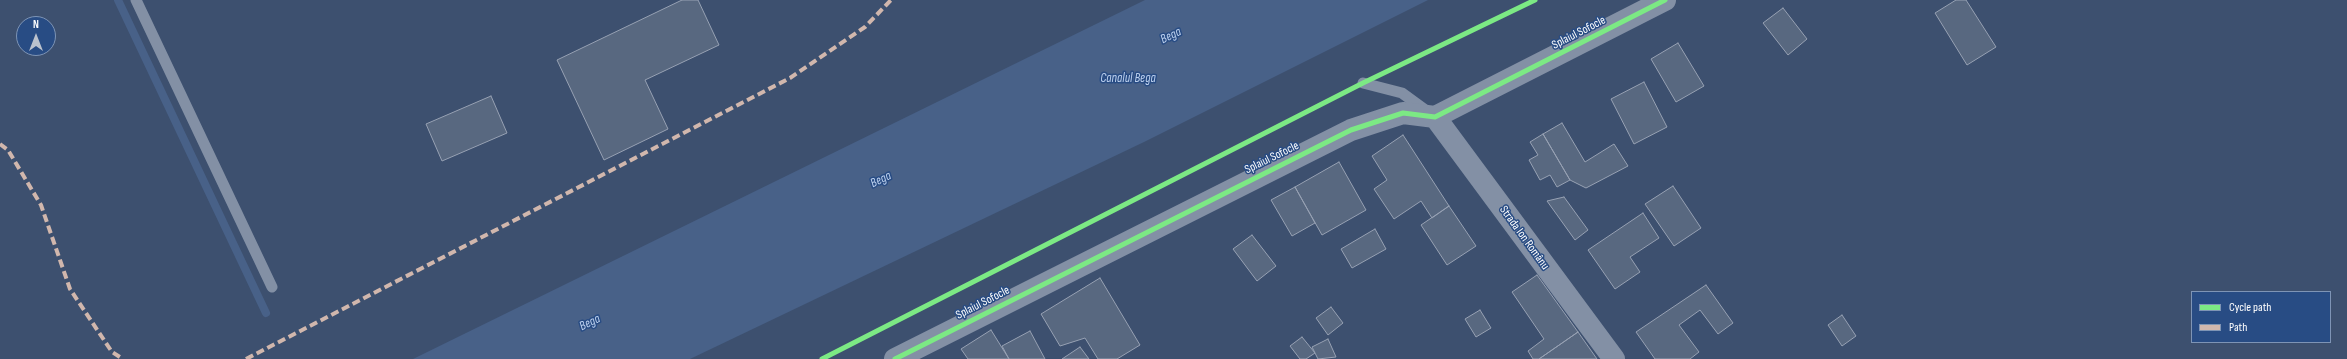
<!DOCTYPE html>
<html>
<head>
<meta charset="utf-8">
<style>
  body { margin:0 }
  #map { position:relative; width:2347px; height:359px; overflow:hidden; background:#3d506f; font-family:"Sofia Sans Condensed",sans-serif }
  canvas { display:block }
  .legend { position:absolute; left:2191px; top:291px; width:140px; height:52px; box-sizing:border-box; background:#284c84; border:1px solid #7e94b5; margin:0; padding:5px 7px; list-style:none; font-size:12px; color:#fff }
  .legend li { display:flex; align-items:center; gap:8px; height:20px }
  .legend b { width:20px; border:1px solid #7e94b5 }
  .north { position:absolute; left:16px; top:16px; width:40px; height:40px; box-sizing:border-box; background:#284c84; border:1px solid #7e94b5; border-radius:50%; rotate:0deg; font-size:11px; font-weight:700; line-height:16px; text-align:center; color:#fff }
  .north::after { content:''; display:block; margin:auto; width:14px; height:18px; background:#bbc2cd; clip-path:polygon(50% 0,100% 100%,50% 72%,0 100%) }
</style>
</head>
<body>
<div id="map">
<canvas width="2347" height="359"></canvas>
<ul class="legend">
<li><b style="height:5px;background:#7ce984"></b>Cycle path</li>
<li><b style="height:5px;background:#d1b7ad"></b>Path</li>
</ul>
<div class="north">N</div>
</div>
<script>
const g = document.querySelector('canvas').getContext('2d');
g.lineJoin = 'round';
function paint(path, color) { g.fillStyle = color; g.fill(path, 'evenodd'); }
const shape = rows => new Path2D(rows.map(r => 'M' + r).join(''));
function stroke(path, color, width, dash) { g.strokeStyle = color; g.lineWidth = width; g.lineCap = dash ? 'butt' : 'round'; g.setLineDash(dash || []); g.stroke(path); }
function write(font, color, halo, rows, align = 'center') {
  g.font = font + ' "Sofia Sans Condensed",sans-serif'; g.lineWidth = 3; g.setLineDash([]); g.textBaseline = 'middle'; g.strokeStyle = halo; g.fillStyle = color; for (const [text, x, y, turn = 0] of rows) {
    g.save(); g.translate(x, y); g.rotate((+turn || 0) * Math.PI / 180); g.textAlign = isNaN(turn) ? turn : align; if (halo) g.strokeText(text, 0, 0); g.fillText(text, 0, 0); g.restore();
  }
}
paint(shape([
  [1145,0,1428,0,1144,142,690,359,413,359]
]), '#486188');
stroke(shape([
  [118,0,266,313]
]), '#486188', 8);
const building = shape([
  [682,0,698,0,719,45,645,80,668,129,604,160,557,60,682,0],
  [1956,0,1966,0,1996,47,1967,65,1935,13,1956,0],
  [1783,8,1807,39,1788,55,1763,23,1783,8],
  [1678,43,1704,86,1676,102,1651,59,1678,43],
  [1644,82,1667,127,1634,144,1611,99,1644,82],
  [491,96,507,133,442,161,426,124,491,96],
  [1562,123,1585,162,1614,144,1628,166,1586,188,1570,180,1543,134,1562,123],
  [1543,134,1570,180,1557,187,1550,175,1540,180,1529,160,1538,155,1530,142,1543,134],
  [1403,135,1449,206,1432,218,1421,201,1394,219,1374,189,1387,180,1372,156,1403,135],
  [1339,162,1366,210,1322,235,1295,187,1339,162],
  [1673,186,1701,228,1674,246,1645,204,1673,186],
  [1295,187,1315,223,1292,236,1271,200,1295,187],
  [1564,197,1588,230,1575,240,1547,201,1564,197],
  [1449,206,1476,246,1447,265,1421,225,1449,206],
  [1643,213,1659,238,1630,257,1640,272,1615,289,1588,250,1643,213],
  [1375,229,1386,249,1352,268,1341,249,1375,229],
  [1252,235,1276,266,1257,281,1233,249,1252,235],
  [1537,275,1578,332,1539,359,1533,359,1528,351,1544,339,1512,292,1537,275],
  [1100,278,1140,345,1117,359,1098,359,1085,338,1060,346,1041,314,1100,278],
  [1706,285,1733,323,1718,334,1700,310,1679,325,1699,352,1690,359,1655,359,1636,332,1706,285],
  [1331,307,1343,323,1328,335,1316,318,1331,307],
  [1480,310,1491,328,1476,337,1465,319,1480,310],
  [1842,315,1856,336,1842,346,1828,325,1842,315],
  [991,330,1009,359,968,359,961,349,991,330],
  [1030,331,1045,359,1009,359,1002,346,1030,331],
  [1578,332,1597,359,1539,359,1578,332],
  [1302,337,1315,353,1306,359,1300,359,1290,346,1302,337],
  [1328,339,1336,357,1318,359,1312,347,1328,339],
  [1080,347,1089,359,1062,359,1080,347]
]);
paint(building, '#586880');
stroke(building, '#97a1b3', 1);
stroke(shape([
  [136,0,272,287],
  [1363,83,1402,93,1428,112]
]), '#8390a5', 11);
stroke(shape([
  [1435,117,1614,359],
  [895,359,1351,130,1403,113,1435,117,1665,0]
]), '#8390a5', 22);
stroke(shape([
  [0,144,8,150,41,205,70,289,112,352,123,359],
  [246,359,790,78,865,27,891,0]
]), '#d1b7ad', 4, [8, 4]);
stroke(shape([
  [822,359,1363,83,1535,0],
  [895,359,1351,130,1403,113,1435,117,1665,0]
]), '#7ce984', 5);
write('12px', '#fff', '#284c84', [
  ["Splaiul Sofocle",1579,33,-27],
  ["Splaiul Sofocle",1272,158,-26],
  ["Strada Ion Românu",1524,238,54],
  ["Splaiul Sofocle",983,303,-27]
]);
write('italic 13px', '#bdd1ef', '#284c84', [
  ["Bega",1171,36,-26],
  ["Canalul Bega",1128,79],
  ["Bega",881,180,-26],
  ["Bega",590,323,-26]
]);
</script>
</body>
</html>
